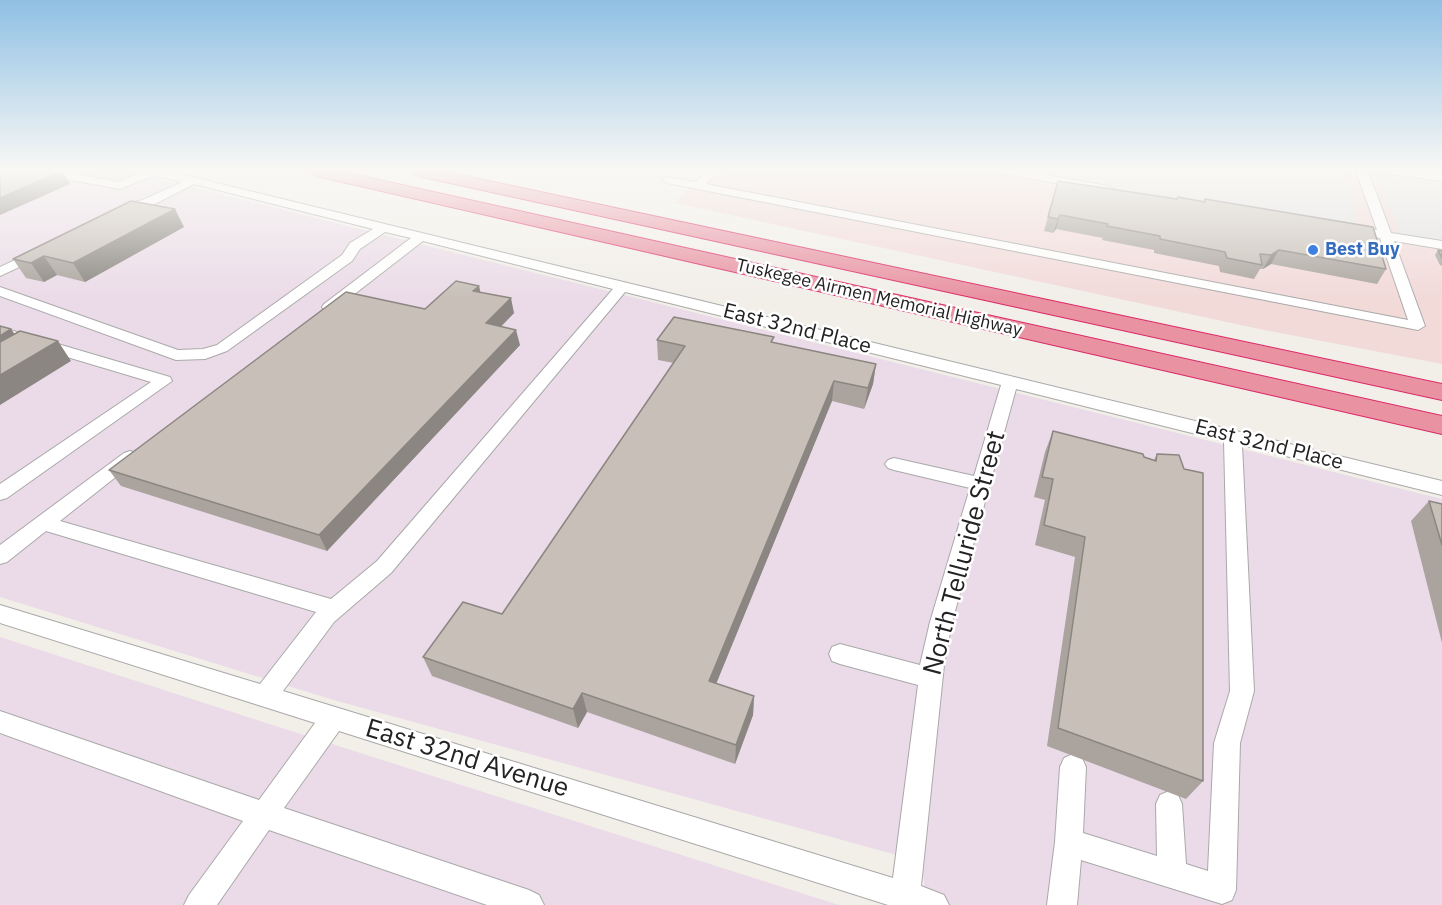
<!DOCTYPE html>
<html>
<head>
<meta charset="utf-8">
<style>
  body { margin:0 }
  canvas { display:block; background:#f2efe9 }
</style>
</head>
<body>
<canvas width="1442" height="905"></canvas>
<script>
const g = document.querySelector('canvas').getContext('2d');
g.lineJoin = 'round';
function paint(path, color) { g.fillStyle = color; g.fill(path, 'evenodd'); }
const shape = rows => new Path2D(rows.map(r => 'M' + r).join(''));
function stroke(path, color, width, dash) { g.strokeStyle = color; g.lineWidth = width; g.lineCap = dash ? 'butt' : 'round'; g.setLineDash(dash || []); g.stroke(path); }
function write(font, color, halo, rows, align = 'center') {
  g.font = font + ' "IBM Plex Sans",sans-serif'; g.lineWidth = 5; g.setLineDash([]); g.textBaseline = 'middle'; g.strokeStyle = halo; g.fillStyle = color; for (const [text, x, y, turn = 0] of rows) {
    g.save(); g.translate(x, y); g.rotate((+turn || 0) * Math.PI / 180); g.textAlign = isNaN(turn) ? turn : align; if (halo) g.strokeText(text, 0, 0); g.fillText(text, 0, 0); g.restore();
  }
}
paint(shape([
  [705,171,1377,171,1442,179,1442,364,1259,329,675,203]
]), '#f2dad9');
paint(shape([
  [0,171,127,171,1442,499,1442,905,926,905,922,862,330,699,0,597],
  [0,637,288,730,839,905,0,905]
]), '#ebdbe8');
paint(shape([
  [995,171,1343,171,1361,233],
  [1377,176,1442,184,1442,241,1400,234]
]), '#e2e2e2');
const minor = shape([
  [34,171,58,171,119,182,144,171,167,171,1442,481,1442,495,1242,445,1254,691,1240,743,1236,890,1232,900,1222,904,1081,860,1077,905,1047,905,1055,842,1060,767,1064,758,1073,754,1082,758,1086,767,1083,833,1157,856,1156,804,1160,795,1169,791,1178,795,1182,804,1186,864,1208,871,1214,743,1230,691,1224,441,1016,389,952,622,944,665,921,886,944,895,949,905,888,905,339,731,284,808,529,890,539,895,544,905,487,905,269,830,217,905,184,905,189,895,243,821,0,733,0,711,259,800,315,723,0,623,0,605,260,684,316,612,46,531,7,562,0,564,0,545,124,453,130,451,136,453,139,457,136,461,60,521,331,599,377,561,613,289,423,241,334,310,324,310,322,307,324,304,411,238,385,232,360,249,352,261,227,351,205,359,176,360,0,296,0,287,178,350,203,349,217,345,342,255,350,243,373,229,194,184,153,205,122,215,116,211,118,208,145,199,182,182,154,175,120,189,40,174,34,171],
  [625,292,1001,385,974,476,894,458,888,460,885,464,888,468,894,470,970,488,930,622,920,665,840,644,832,647,829,654,832,661,840,664,918,685,893,878,283,691,334,622,391,573,625,292],
  [707,171,720,171,706,184,1408,320,1380,238,1352,234,1346,230,1352,226,1377,230,1356,171,1368,171,1391,233,1442,241,1442,249,1394,241,1425,326,1418,330,667,183,661,180,667,177,696,182,707,171],
  [998,171,1024,171,1108,186,1114,189,1108,192,1004,174,998,171],
  [1386,171,1416,171,1442,175,1442,181,1392,174,1386,171],
  [38,249,45,253,43,256,0,276,0,267,38,249],
  [0,327,170,377,172,381,7,498,0,500,0,484,151,382,0,337,0,327]
]);
const highway = shape([
  [308,171,339,171,1442,416,1442,434,316,176,308,171],
  [410,171,442,171,1442,384,1442,400,418,176,410,171]
]);
stroke(minor, '#a9a9a9', 2);
stroke(highway, '#dc2a67', 2);
paint(minor, '#fff');
paint(highway, '#e892a2');
paint(shape([
  [1058,181,1177,199,1204,201,1205,199,1386,269,1377,284,1271,264,1263,269,1260,269,1254,279,1220,272,1219,266,1154,253,1154,250,1102,240,1103,238,1056,229,1053,233,1044,231],
  [184,227,85,282,57,275,44,282,26,278,13,259],
  [1438,250,1442,251,1442,266,1440,265,1435,255],
  [479,286,480,292,514,313,501,327,520,345,327,551,121,486,109,470],
  [657,340,774,343,876,364,873,384,864,409,832,401,716,684,754,696,753,715,735,764,587,712,578,728,432,676,423,657,502,614,674,363,658,360],
  [1053,431,1154,460,1157,454,1203,781,1186,799,1047,746,1075,557,1035,545,1045,500,1034,497,1045,452],
  [1429,501,1442,504,1442,643,1411,521]
]), '#aba49e');
paint(shape([
  [62,171,70,184,0,215,0,198],
  [175,209,184,227,85,282,73,263],
  [1060,215,1056,229,1053,233,1058,219],
  [1279,250,1271,264,1263,269,1271,255],
  [44,256,57,275,44,282,31,263],
  [479,286,482,300,473,291],
  [511,298,514,313,489,338,486,323],
  [11,329,26,349,0,364,0,335],
  [516,330,520,345,327,551,319,535],
  [58,341,71,361,0,405,0,375],
  [876,364,873,384,864,409,868,388],
  [834,381,832,401,709,701,709,681],
  [582,693,587,712,578,728,573,709],
  [754,696,753,715,735,764,736,745]
]), '#8b8681');
const building = shape([
  [0,171,62,171,0,198,0,171],
  [1058,181,1177,199,1178,197,1205,202,1205,199,1373,227,1386,269,1279,250,1271,255,1260,254,1262,265,1227,258,1225,252,1160,239,1160,236,1107,226,1108,224,1060,215,1058,219,1048,217,1058,181],
  [131,201,175,209,73,263,44,256,31,263,13,259,131,201],
  [1438,250,1442,251,1442,258,1438,250],
  [456,281,479,286,473,291,511,298,486,323,516,330,319,535,109,470,346,292,425,309,456,281],
  [674,317,774,337,771,342,876,364,868,388,834,381,709,681,754,696,736,745,582,693,573,709,423,657,463,602,502,614,685,346,657,340,674,317],
  [0,326,11,329,0,336,0,326],
  [20,331,58,341,0,375,0,342,20,331],
  [1053,431,1143,454,1144,457,1156,461,1157,454,1179,455,1184,469,1203,473,1203,781,1058,728,1085,537,1044,525,1053,479,1042,477,1053,431],
  [1429,501,1442,504,1442,545,1429,501]
]);
paint(building, '#c7bfb8');
stroke(building, '#8b8681', 1.5);
const sky = g.createLinearGradient(0, 0, 0, 298);
sky.addColorStop(0, '#8fc0e4');
sky.addColorStop(0.57, '#f9f8f5');
sky.addColorStop(1, '#f9f8f500');
g.fillStyle = sky;
g.fillRect(0, 0, 1442, 298);
for (const [x, y, r, color] of [
  [1313,250,6,"#3f7fe0"]
]) { const dot = new Path2D(); dot.arc(x, y, r, 0, 2 * Math.PI); g.fillStyle = color; g.fill(dot); stroke(dot, '#fff', 2); }
write('bold 18px', '#366cbe', '#fff', [
  ["Best Buy",1325,250]
], 'left');
write('18px', '#222', '#fff', [
  ["Tuskegee Airmen Memorial Highway",879,298,13]
]);
write('21px', '#222', '#fff', [
  ["East 32nd Place",797,329,14],
  ["East 32nd Place",1269,445,14]
]);
write('26px', '#222', '#fff', [
  ["North Telluride Street",965,553,-75],
  ["East 32nd Avenue",467,759,17]
]);
</script>
</body>
</html>
